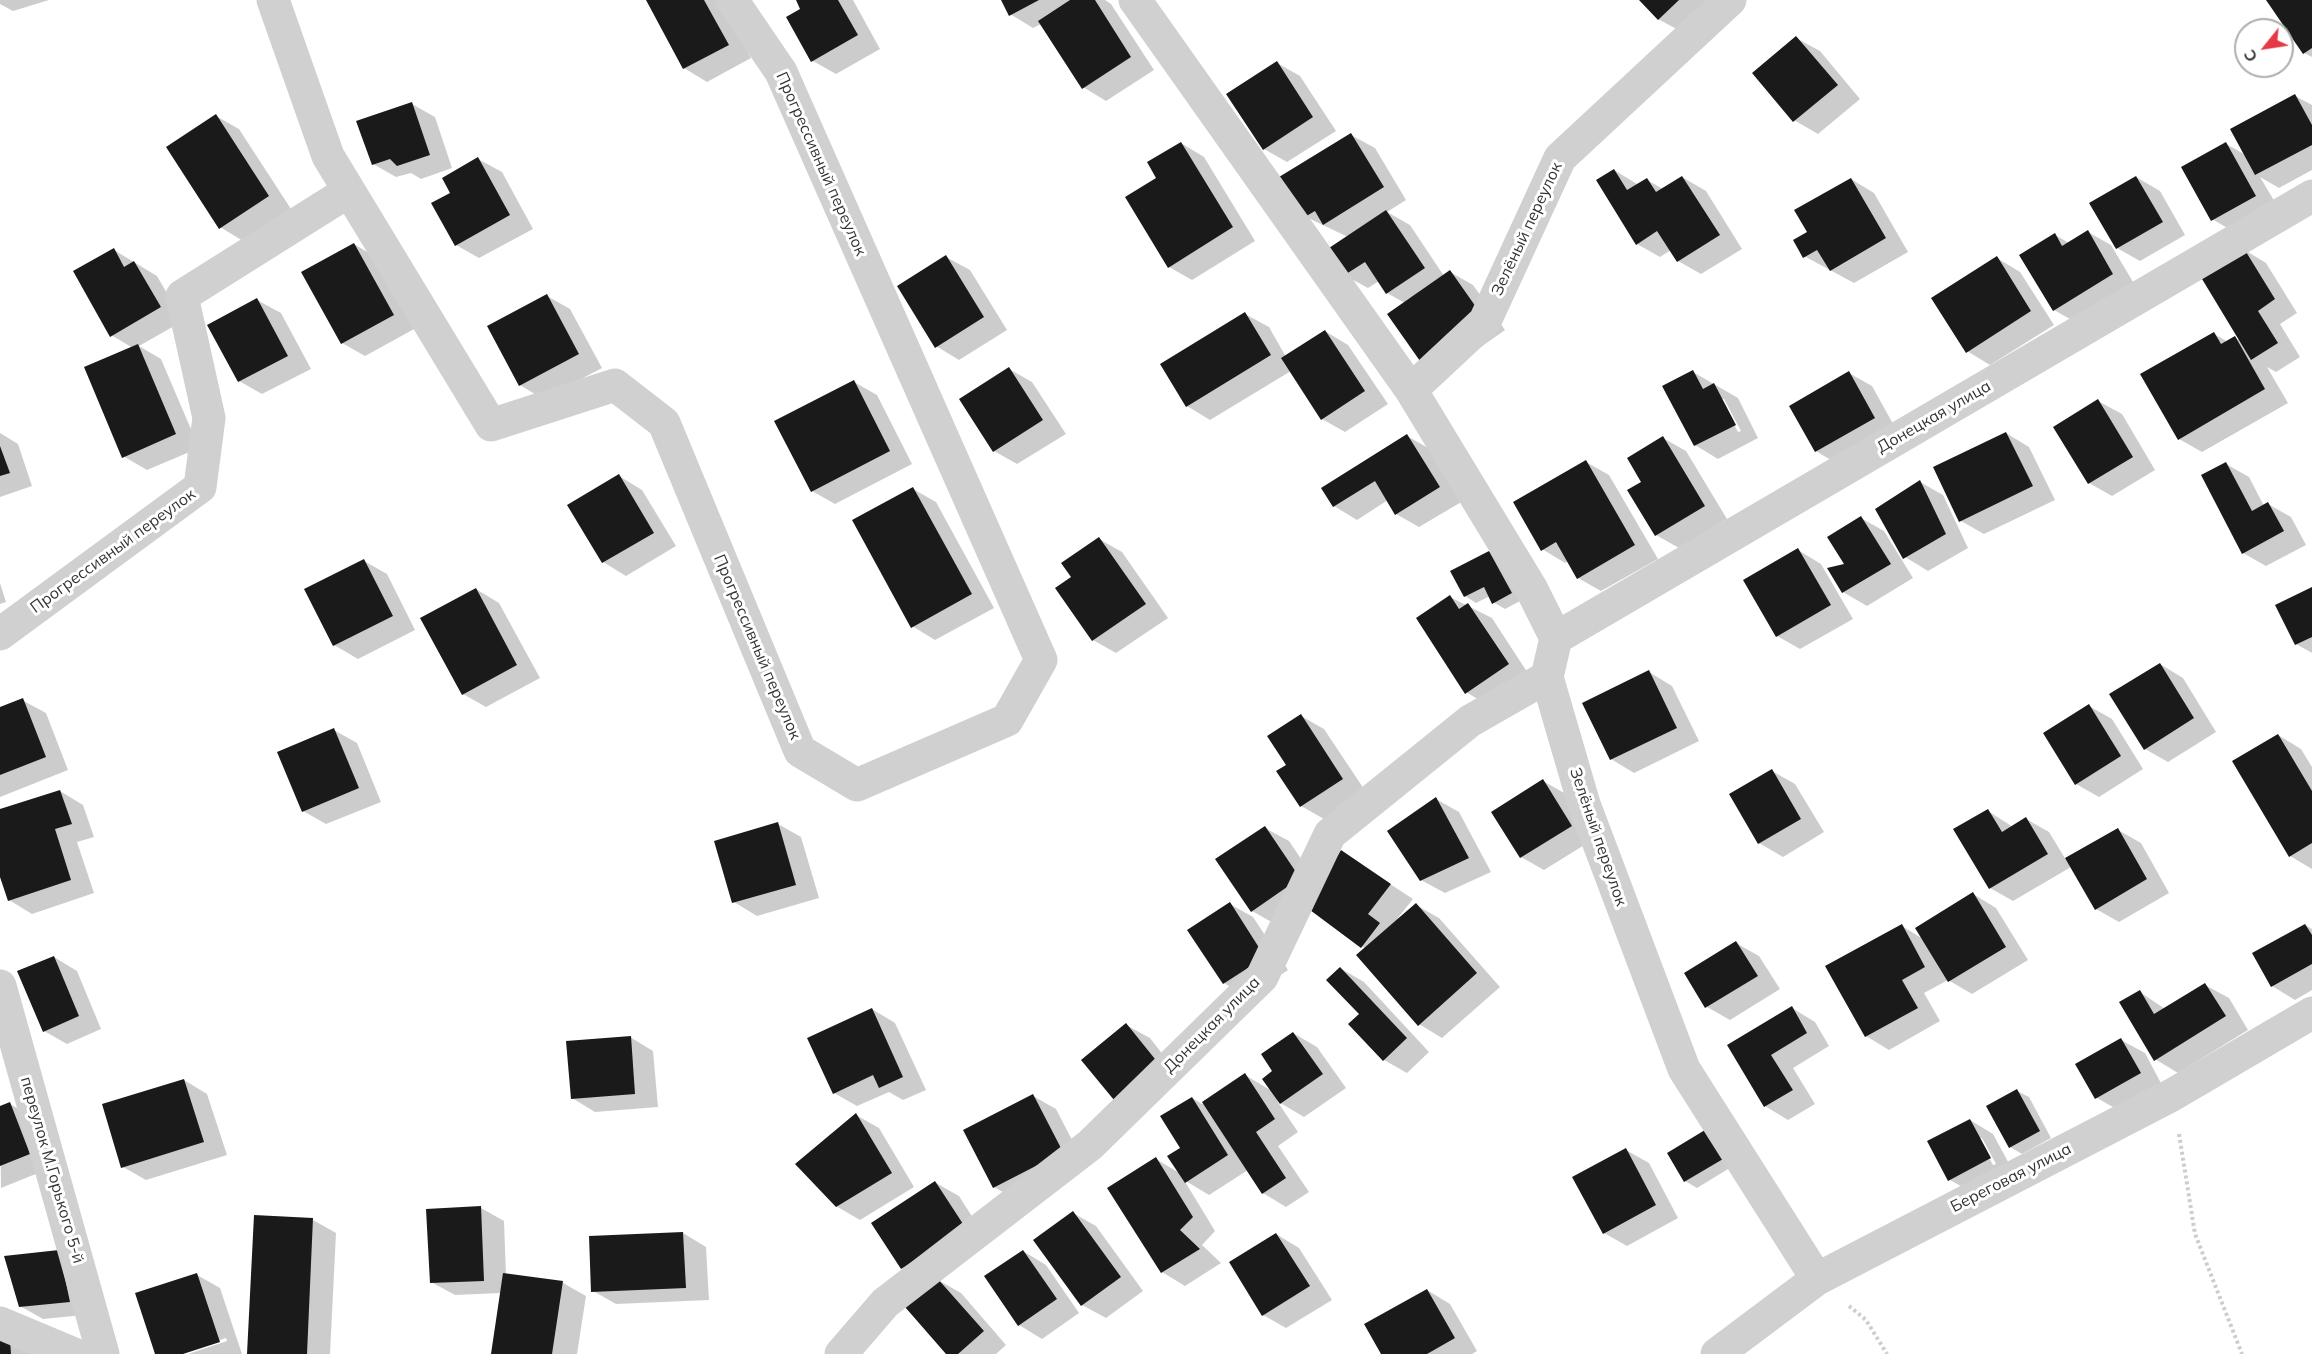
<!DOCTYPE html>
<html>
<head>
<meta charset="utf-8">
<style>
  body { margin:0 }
  #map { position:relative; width:2312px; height:1354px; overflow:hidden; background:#fff; font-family:Mulish,sans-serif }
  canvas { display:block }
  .north { position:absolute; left:2234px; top:18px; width:60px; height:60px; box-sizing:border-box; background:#fff; border:2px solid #adadad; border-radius:50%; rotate:240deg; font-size:16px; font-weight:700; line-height:24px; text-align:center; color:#333 }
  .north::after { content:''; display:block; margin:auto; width:21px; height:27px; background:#e63946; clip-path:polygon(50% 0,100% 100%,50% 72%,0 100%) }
</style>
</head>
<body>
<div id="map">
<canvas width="2312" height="1354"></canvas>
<div class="north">С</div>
</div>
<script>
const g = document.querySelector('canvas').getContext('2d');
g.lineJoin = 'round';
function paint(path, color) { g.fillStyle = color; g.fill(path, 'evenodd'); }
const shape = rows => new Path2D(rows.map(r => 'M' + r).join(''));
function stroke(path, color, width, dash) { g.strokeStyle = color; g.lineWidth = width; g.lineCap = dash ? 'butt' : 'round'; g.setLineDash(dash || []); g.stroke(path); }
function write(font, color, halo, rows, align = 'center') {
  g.font = font + ' Mulish,sans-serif'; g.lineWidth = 6; g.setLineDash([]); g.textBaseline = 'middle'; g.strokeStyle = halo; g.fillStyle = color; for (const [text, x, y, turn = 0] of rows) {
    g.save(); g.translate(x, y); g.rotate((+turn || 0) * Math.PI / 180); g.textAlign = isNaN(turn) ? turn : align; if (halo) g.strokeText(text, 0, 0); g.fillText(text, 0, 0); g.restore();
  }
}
paint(shape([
  [0,0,49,0,13,11,0,4],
  [648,0,719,0,751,58,707,82,684,68],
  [797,0,853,0,880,49,836,74,813,61,802,9],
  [1002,0,1105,0,1111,4,1154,70,1106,101,1083,87,1041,24,1033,28,1010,14],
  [1641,0,1716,0,1682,32,1658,19],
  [2268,0,2312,0,2312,57,2304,53],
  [1796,38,1820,51,1860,99,1818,134,1794,120],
  [1277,63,1300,76,1336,131,1287,162,1264,149],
  [2295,96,2312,105,2312,170,2279,188,2260,177,2279,209,2236,233,2212,219,2226,144,2246,155],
  [412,104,435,117,452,168,421,179,411,173,396,177,373,164],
  [216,116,239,129,291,209,243,241,220,227],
  [1351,135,1375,148,1406,200,1387,212,1410,225,1444,276,1450,272,1473,285,1505,330,1444,373,1405,303,1387,293,1379,281,1368,288,1344,275,1348,237,1304,216],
  [1181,143,1204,157,1255,241,1192,280,1169,267,1158,178],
  [478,159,502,172,533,229,479,258,456,245,452,194],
  [1614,170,1637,184,1647,180,1663,189,1682,177,1706,191,1742,249,1701,274,1678,261,1671,250,1660,257,1637,244],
  [2136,177,2160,191,2185,235,2140,261,2117,248],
  [1851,179,1874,193,1908,252,1854,283,1804,256,1809,233],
  [2088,232,2111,245,2136,287,2077,323,2054,310,2055,235,2069,243],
  [354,244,377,258,416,328,365,356,342,343],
  [2243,249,2266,263,2297,313,2280,324,2300,357,2276,372,2267,367,2288,403,2202,452,2179,439,2214,334,2228,342,2235,338,2243,342],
  [114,250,157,276,183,321,139,346,161,359,199,448,147,470,123,456,133,348,111,335],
  [946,257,970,270,1007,330,959,360,936,346],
  [1997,258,2020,272,2054,325,1990,365,1967,351],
  [547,296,570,309,602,368,543,399,520,385,489,327],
  [257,300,281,313,311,369,262,394,239,381],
  [1245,314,1269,327,1286,357,1325,331,1348,345,1388,404,1345,432,1322,419,1291,371,1210,420,1187,406],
  [1009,369,1032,382,1066,434,1017,464,994,451],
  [1693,372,1738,398,1758,438,1718,459,1695,445],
  [1721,399,1724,399,1741,431,1738,432],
  [1849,373,1872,386,1897,431,1839,465,1816,451],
  [854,382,877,395,912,464,835,504,812,491],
  [2098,401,2122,414,2155,470,2112,496,2089,483],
  [0,433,18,444,32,486,0,497],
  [2006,433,2029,447,2055,500,1984,534,1961,521],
  [1407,436,1430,449,1463,501,1419,527,1396,514,1388,500,1357,520,1334,506],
  [1663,438,1686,451,1727,519,1679,548,1656,535,1643,482],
  [1586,462,1609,475,1658,559,1601,591,1578,578,1568,561,1565,563,1542,549],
  [2226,464,2249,477,2264,506,2268,504,2291,517,2306,545,2266,566,2243,553],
  [619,476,642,490,676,546,626,576,603,562],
  [1920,482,1943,495,1968,548,1928,571,1905,557],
  [913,489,936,502,994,608,935,640,912,626],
  [1861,518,1884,531,1913,578,1867,606,1843,592],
  [1099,539,1122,552,1168,618,1116,653,1093,640,1073,578],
  [1798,550,1821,564,1853,619,1800,649,1777,636],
  [1489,552,1500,559,1522,600,1505,609,1493,602,1490,596,1476,603,1465,596],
  [364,561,387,574,415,630,358,659,334,645,306,589],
  [0,583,6,602,0,604],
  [2312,588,2312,653,2296,644],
  [476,589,499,603,540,678,486,707,463,694],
  [1450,597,1492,618,1531,678,1489,706,1466,692],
  [2160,664,2183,678,2216,732,2168,762,2145,749],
  [1649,672,1672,686,1699,741,1634,773,1611,759],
  [22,700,46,713,68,770,0,797,0,709],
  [2089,706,2112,719,2143,769,2099,797,2076,784],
  [1301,716,1324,729,1366,792,1324,819,1301,806,1288,766],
  [334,730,357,743,381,802,326,824,303,811],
  [2278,735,2301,749,2312,767,2312,869,2290,856],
  [1772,771,1795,784,1824,832,1783,857,1759,843,1731,795],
  [1543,781,1566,794,1594,839,1544,870,1521,857],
  [60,791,83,805,94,837,77,842,94,893,32,914,9,900,0,872,0,811],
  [1436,799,1459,812,1491,872,1445,893,1421,880],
  [1988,811,2013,827,2026,819,2049,832,2066,860,2118,830,2141,843,2169,893,2119,922,2096,909,2071,867,2013,901,1990,888],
  [778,824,801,837,819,898,757,916,734,902],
  [1265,828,1289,841,1320,887,1341,852,1413,899,1397,919,1416,905,1439,918,1500,987,1442,1038,1419,1024,1366,949,1308,906,1275,924,1252,911],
  [1973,894,1996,908,2028,960,1972,994,1948,980,1924,993,1940,1021,1889,1050,1866,1036,1902,926,1923,939],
  [1230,904,1253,917,1288,970,1247,997,1224,983],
  [2305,925,2312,929,2312,990,2295,1000,2272,986],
  [1736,943,1759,956,1780,989,1730,1020,1707,1007],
  [54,957,77,971,101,1029,67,1044,44,1031],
  [1340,968,1364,982,1429,1052,1407,1073,1384,1060],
  [2205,985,2229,998,2248,1030,2178,1073,2155,1059,2140,992,2165,1009],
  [1792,1008,1815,1022,1829,1046,1793,1068,1815,1104,1788,1120,1765,1106,1729,1045],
  [872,1009,895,1023,926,1090,903,1100,889,1092,857,1106,834,1093],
  [1126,1025,1150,1038,1181,1078,1138,1113],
  [1293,1033,1317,1047,1346,1088,1304,1117,1277,1101,1298,1132,1278,1146,1309,1192,1286,1207,1263,1193,1248,1170,1209,1195,1184,1180,1215,1231,1202,1245,1221,1263,1185,1286,1162,1272,1156,1159,1181,1174,1182,1148,1192,1098,1202,1104,1245,1075,1272,1091,1274,1072],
  [630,1037,653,1051,658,1107,595,1112,572,1098],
  [2121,1040,2145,1053,2163,1087,2120,1111,2097,1098],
  [184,1080,207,1094,227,1155,146,1180,123,1167],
  [2017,1091,2029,1097,2051,1138,2022,1154,2010,1147,1988,1107],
  [1033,1096,1056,1109,1085,1165,1017,1200,994,1187],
  [10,1104,33,1117,53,1167,1,1188,0,1108],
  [856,1115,879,1128,914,1187,860,1220,836,1206],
  [1970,1120,1993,1134,2013,1171,1973,1193,1950,1180],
  [1978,1138,1982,1138,1996,1164,1993,1165],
  [1705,1132,1733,1166,1697,1188,1685,1181],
  [1626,1150,1649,1163,1678,1218,1627,1246,1604,1233],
  [936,1183,959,1196,987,1240,925,1281,902,1268],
  [481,1208,504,1221,506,1275,563,1283,586,1296,577,1354,492,1354,501,1293,455,1295,431,1282],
  [1073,1213,1096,1226,1143,1291,1106,1318,1082,1305,1036,1240],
  [313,1220,336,1233,330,1354,249,1354],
  [683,1233,706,1247,709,1300,616,1304,593,1291],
  [1276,1234,1299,1248,1332,1300,1286,1328,1263,1315],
  [1023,1251,1046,1265,1079,1313,1042,1339,1019,1325],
  [59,1252,93,1314,43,1319,20,1306],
  [197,1275,220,1288,242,1354,188,1354,227,1341,226,1338,178,1354,156,1354],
  [938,1280,961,1293,1006,1345,996,1354,948,1354],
  [1427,1290,1450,1304,1477,1351,1472,1354,1383,1354],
  [0,1341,33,1354,0,1354]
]), '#0003');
paint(shape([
  [646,0,704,0,729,45,683,69],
  [796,0,838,0,858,35,811,62,786,17,800,9],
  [1001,0,1039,0,1009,16],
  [1070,0,1095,0,1131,57,1082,89,1038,21],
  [1639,0,1679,0,1658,20],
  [2266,0,2312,0,2312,48,2303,54],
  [1796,36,1838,85,1793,122,1752,73],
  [1277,61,1313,117,1263,150,1226,94],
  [2295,94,2312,125,2312,145,2255,175,2230,129],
  [412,102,430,155,397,166,390,159,372,165,356,121],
  [216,114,269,196,219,229,166,147],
  [1351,133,1384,187,1323,225,1315,211,1303,218,1279,177],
  [1181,142,1233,227,1168,268,1125,197,1156,178,1147,162],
  [2226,142,2256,196,2211,221,2181,167],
  [478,157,510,215,455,246,431,203,450,193,442,178],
  [1614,169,1627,190,1647,178,1656,192,1682,176,1720,235,1677,262,1657,231,1636,245,1596,180],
  [2136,176,2163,222,2116,249,2089,203],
  [1851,178,1886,238,1830,271,1817,250,1803,258,1793,240,1807,232,1794,210],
  [1386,210,1425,268,1386,294,1365,262,1343,276,1326,250],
  [2088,230,2113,274,2053,311,2019,255,2055,233,2062,246],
  [354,243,394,315,341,344,301,272],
  [2243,247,2275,299,2258,311,2278,343,2251,360,2199,274],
  [114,248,124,267,134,261,161,307,110,337,73,271],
  [946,255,984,317,935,348,897,286],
  [1997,256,2031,311,1966,353,1931,298],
  [1450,270,1483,317,1420,361,1387,314],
  [547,294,579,354,519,386,487,326],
  [257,298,288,356,238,382,207,325],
  [1245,312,1271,355,1186,407,1160,364],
  [1325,330,1365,391,1321,420,1281,358],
  [2214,332,2221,344,2235,336,2265,389,2178,440,2140,374],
  [138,344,176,434,122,458,84,367],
  [1009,367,1043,420,993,452,959,399],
  [1693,370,1703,389,1714,383,1736,425,1694,446,1662,386],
  [1849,371,1875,418,1815,452,1789,406],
  [854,380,890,451,811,492,774,421],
  [2098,399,2133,457,2088,484,2053,427],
  [2006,432,2033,486,1959,522,1933,467],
  [1407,434,1440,487,1395,515,1375,481,1333,507,1321,488],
  [1663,436,1705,506,1655,536,1627,490,1641,482,1627,458],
  [0,446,10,473,0,476],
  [1586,460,1635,545,1577,579,1556,542,1541,551,1513,502],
  [2226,462,2252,511,2268,502,2284,531,2242,554,2201,475],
  [619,474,654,533,602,563,567,505],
  [1920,480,1946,534,1903,559,1875,509],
  [913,487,972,594,911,628,852,520],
  [1861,516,1891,564,1842,593,1827,568,1844,564,1827,537],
  [1099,537,1146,604,1092,641,1055,588,1071,577,1061,563],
  [1798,548,1831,605,1776,637,1743,580],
  [1489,551,1512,593,1492,604,1484,587,1464,597,1450,571],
  [364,559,393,616,333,646,304,589],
  [2312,587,2312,637,2295,645,2275,605],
  [476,588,517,665,462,695,420,618],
  [1450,595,1459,609,1468,603,1509,664,1465,694,1416,618],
  [2160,663,2194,718,2144,750,2109,694],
  [1649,670,1677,728,1610,760,1582,703],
  [23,698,46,757,0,775,0,707],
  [2089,704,2121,756,2075,785,2043,733],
  [1301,714,1343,779,1300,807,1276,771,1286,765,1267,736],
  [334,728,359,788,302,812,277,752],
  [2278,734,2312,791,2312,843,2289,857,2232,761],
  [1772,769,1801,819,1758,844,1729,794],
  [1543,779,1572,826,1520,858,1491,812],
  [60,790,72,824,55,829,71,880,8,901,0,877,0,809],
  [1436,797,1469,858,1420,881,1387,831],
  [1988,809,2002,832,2026,817,2048,854,1989,889,1953,829],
  [778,822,796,885,732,903,714,841],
  [1265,826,1300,878,1251,912,1215,859],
  [2118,828,2147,879,2095,910,2065,858],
  [1341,850,1391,884,1368,914,1380,923,1361,948,1306,907],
  [1973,892,2006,947,1948,982,1915,928],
  [1230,902,1265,957,1223,984,1187,930],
  [1416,903,1477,973,1418,1026,1356,955],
  [1902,924,1925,967,1902,980,1918,1008,1865,1037,1825,966],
  [2305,924,2312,935,2312,964,2271,987,2252,953],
  [1736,941,1758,976,1705,1008,1684,973],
  [54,956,79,1016,43,1032,17,971],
  [1340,967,1407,1038,1383,1061,1348,1024,1359,1014,1326,980],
  [2205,983,2226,1016,2154,1061,2119,1002,2140,990,2154,1014],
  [1792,1006,1807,1033,1771,1055,1793,1090,1764,1107,1727,1045],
  [872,1008,903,1077,879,1088,873,1075,833,1094,807,1038],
  [1126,1023,1159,1064,1114,1100,1081,1060],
  [1293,1032,1323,1074,1280,1104,1262,1079,1272,1071,1261,1054],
  [631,1036,635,1094,571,1099,566,1041],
  [2121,1038,2141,1073,2095,1099,2075,1064],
  [1245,1073,1275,1119,1256,1132,1286,1178,1262,1194,1202,1102],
  [184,1079,204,1142,121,1168,102,1104],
  [2017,1089,2040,1131,2009,1148,1986,1106],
  [1033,1094,1063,1152,993,1188,963,1130],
  [1192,1097,1228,1155,1185,1183,1167,1156,1180,1148,1160,1116],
  [10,1102,30,1154,0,1166,0,1106],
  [856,1113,892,1173,836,1207,795,1164],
  [1970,1119,1991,1158,1948,1181,1927,1141],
  [1705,1130,1723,1159,1684,1182,1667,1153],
  [1626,1148,1656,1205,1603,1234,1572,1177],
  [1156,1157,1193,1217,1180,1230,1200,1249,1161,1273,1107,1188],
  [935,1181,965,1227,901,1269,871,1223],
  [481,1206,484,1281,430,1283,426,1209],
  [1073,1211,1121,1277,1081,1306,1033,1240],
  [254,1215,313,1218,307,1354,247,1354],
  [683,1232,686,1288,591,1292,589,1236],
  [1276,1233,1310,1286,1262,1316,1229,1262],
  [59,1250,70,1302,19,1307,4,1256],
  [1023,1250,1057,1299,1018,1326,984,1276],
  [197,1273,220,1342,183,1354,155,1354,135,1293],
  [503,1273,563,1281,552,1354,491,1354],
  [937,1278,984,1331,958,1354,946,1354,905,1307],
  [1427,1289,1455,1338,1427,1354,1381,1354,1364,1324],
  [10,1339,11,1354,0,1354,0,1340]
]), '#1a1a1a');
stroke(shape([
  [2179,1134,2195,1234,2242,1354],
  [1849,1306,1866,1320,1887,1354]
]), '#cdcdcd', 4, [3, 3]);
stroke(shape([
  [273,0,328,156,491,425,615,385,664,423,800,751,857,785,1007,720,1041,660,781,72,732,0],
  [1135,0,1411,390,1531,588,1556,638,1547,677,1584,804,1684,1069,1817,1279],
  [1411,390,1485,321,1560,158,1730,0],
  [0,634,200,487,209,418,182,296,349,191],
  [1556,638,2312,196],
  [0,986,103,1354],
  [0,1323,74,1354],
  [841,1354,885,1303,1090,1145,1262,977,1330,834,1470,721,1547,677],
  [1717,1354,1817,1279,2172,1095,2312,1013]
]), '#d0d0d0', 33);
write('16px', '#333', '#fff', [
  ["Прогрессивный переулок",821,164,66],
  ["Зелёный переулок",1527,229,-65],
  ["Донецкая улица",1934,417,-30],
  ["Прогрессивный переулок",113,551,-36],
  ["Прогрессивный переулок",757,647,67],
  ["Зелёный переулок",1598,837,71],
  ["Донецкая улица",1212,1025,-45],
  ["переулок М.Горького 5-й",52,1170,74],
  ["Береговая улица",2011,1178,-27]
]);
</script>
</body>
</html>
